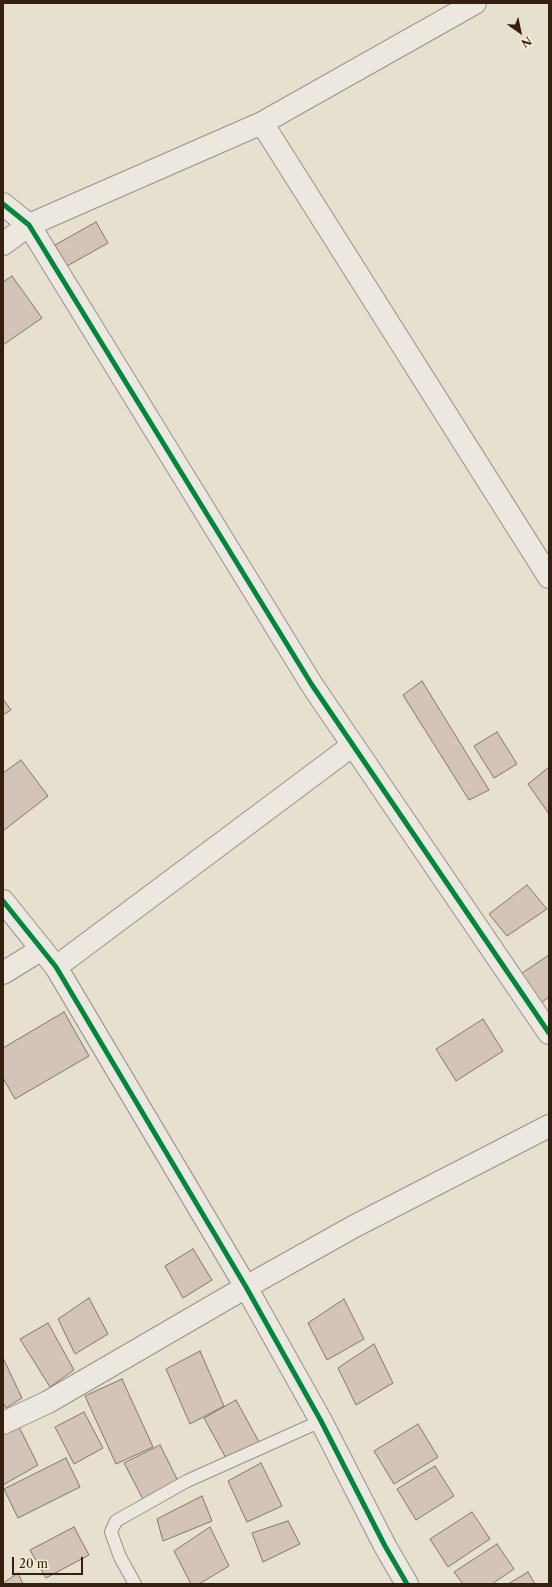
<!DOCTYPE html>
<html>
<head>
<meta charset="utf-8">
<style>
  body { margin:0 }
  #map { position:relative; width:552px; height:1587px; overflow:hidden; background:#e7e0cf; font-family:"Libre Caslon Text",serif }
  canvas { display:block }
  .frame { position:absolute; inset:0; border:4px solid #351f0f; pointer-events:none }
  .north { position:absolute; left:500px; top:12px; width:40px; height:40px; -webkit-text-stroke:3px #f6edd9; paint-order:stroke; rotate:147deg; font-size:11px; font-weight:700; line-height:16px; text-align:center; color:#351f0f }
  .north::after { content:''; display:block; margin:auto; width:14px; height:18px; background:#351f0f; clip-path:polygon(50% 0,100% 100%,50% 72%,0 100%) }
  .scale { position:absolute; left:12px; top:1557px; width:71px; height:18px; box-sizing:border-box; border:2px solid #351f0f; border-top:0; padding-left:5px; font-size:12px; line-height:14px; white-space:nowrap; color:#351f0f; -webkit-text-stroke:3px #f6edd9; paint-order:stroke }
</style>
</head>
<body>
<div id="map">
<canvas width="552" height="1587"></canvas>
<div class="frame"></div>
<div class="north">N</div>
<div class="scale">20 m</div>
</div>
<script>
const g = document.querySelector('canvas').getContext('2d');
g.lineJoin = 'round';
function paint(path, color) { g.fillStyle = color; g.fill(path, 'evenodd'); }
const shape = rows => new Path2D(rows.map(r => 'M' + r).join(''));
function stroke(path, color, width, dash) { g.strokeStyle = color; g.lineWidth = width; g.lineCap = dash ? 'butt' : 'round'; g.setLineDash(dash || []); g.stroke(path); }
const building = shape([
  [96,222,108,243,67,266,55,245,96,222],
  [12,276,42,318,3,345,3,282,12,276],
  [422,681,489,790,469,800,403,695,422,681],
  [3,699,11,710,3,715,3,699],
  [497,732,517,764,494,778,474,746,497,732],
  [21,760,48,796,3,831,3,773,21,760],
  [549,767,549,814,528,784,549,767],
  [527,885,547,909,507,936,489,914,527,885],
  [549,955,549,997,538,1005,519,975,549,955],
  [64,1012,89,1056,15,1099,3,1078,3,1048,64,1012],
  [483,1019,503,1051,456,1081,436,1049,483,1019],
  [193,1249,212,1280,183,1298,165,1266,193,1249],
  [89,1298,108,1334,75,1354,58,1319,89,1298],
  [344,1299,364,1339,327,1360,308,1323,344,1299],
  [48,1323,74,1370,50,1387,20,1339,48,1323],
  [374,1344,393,1383,356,1405,338,1368,374,1344],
  [200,1351,224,1406,190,1424,166,1369,200,1351],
  [3,1358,22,1398,6,1408,3,1403,3,1358],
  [122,1379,153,1447,116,1464,85,1396,122,1379],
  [236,1400,259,1442,227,1460,204,1418,236,1400],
  [84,1412,103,1448,74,1464,55,1427,84,1412],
  [418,1424,438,1457,394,1484,374,1451,418,1424],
  [18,1425,38,1465,3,1485,3,1435,18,1425],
  [160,1445,179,1483,144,1501,124,1463,160,1445],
  [66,1458,80,1487,18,1518,4,1489,66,1458],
  [261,1463,282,1506,247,1522,228,1481,261,1463],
  [435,1466,454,1496,416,1520,397,1489,435,1466],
  [202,1496,212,1521,163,1541,157,1519,202,1496],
  [472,1512,490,1539,448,1567,430,1539,472,1512],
  [288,1521,300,1544,263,1562,252,1533,288,1521],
  [74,1527,89,1555,46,1578,30,1550,74,1527],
  [210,1527,229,1566,199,1584,191,1584,174,1551,210,1527],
  [497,1544,514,1569,492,1584,463,1584,454,1572,497,1544],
  [528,1572,535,1584,508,1584,528,1572],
  [18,1573,23,1584,3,1584,3,1583,18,1573]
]);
paint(building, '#d4c4b8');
stroke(building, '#7e776c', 1);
const service = shape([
  [135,1584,120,1557,111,1532,116,1521,187,1481,321,1421]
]);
const minor = shape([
  [262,123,549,577],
  [3,204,29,225,312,685,549,1033],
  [3,244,29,225,262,123,475,3],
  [3,901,56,967,246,1287,321,1421,385,1546,407,1584],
  [56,967,353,745],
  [3,973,42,949],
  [3,1423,48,1402,246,1287,353,1227,549,1126]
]);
stroke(service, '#989185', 14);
stroke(minor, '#989185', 24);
stroke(service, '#ece8df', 12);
stroke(minor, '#ece8df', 22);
stroke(shape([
  [3,204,29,225,312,685,549,1033],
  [3,901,56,967,246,1287,321,1421,385,1546,407,1584]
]), '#00873e', 5);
</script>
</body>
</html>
